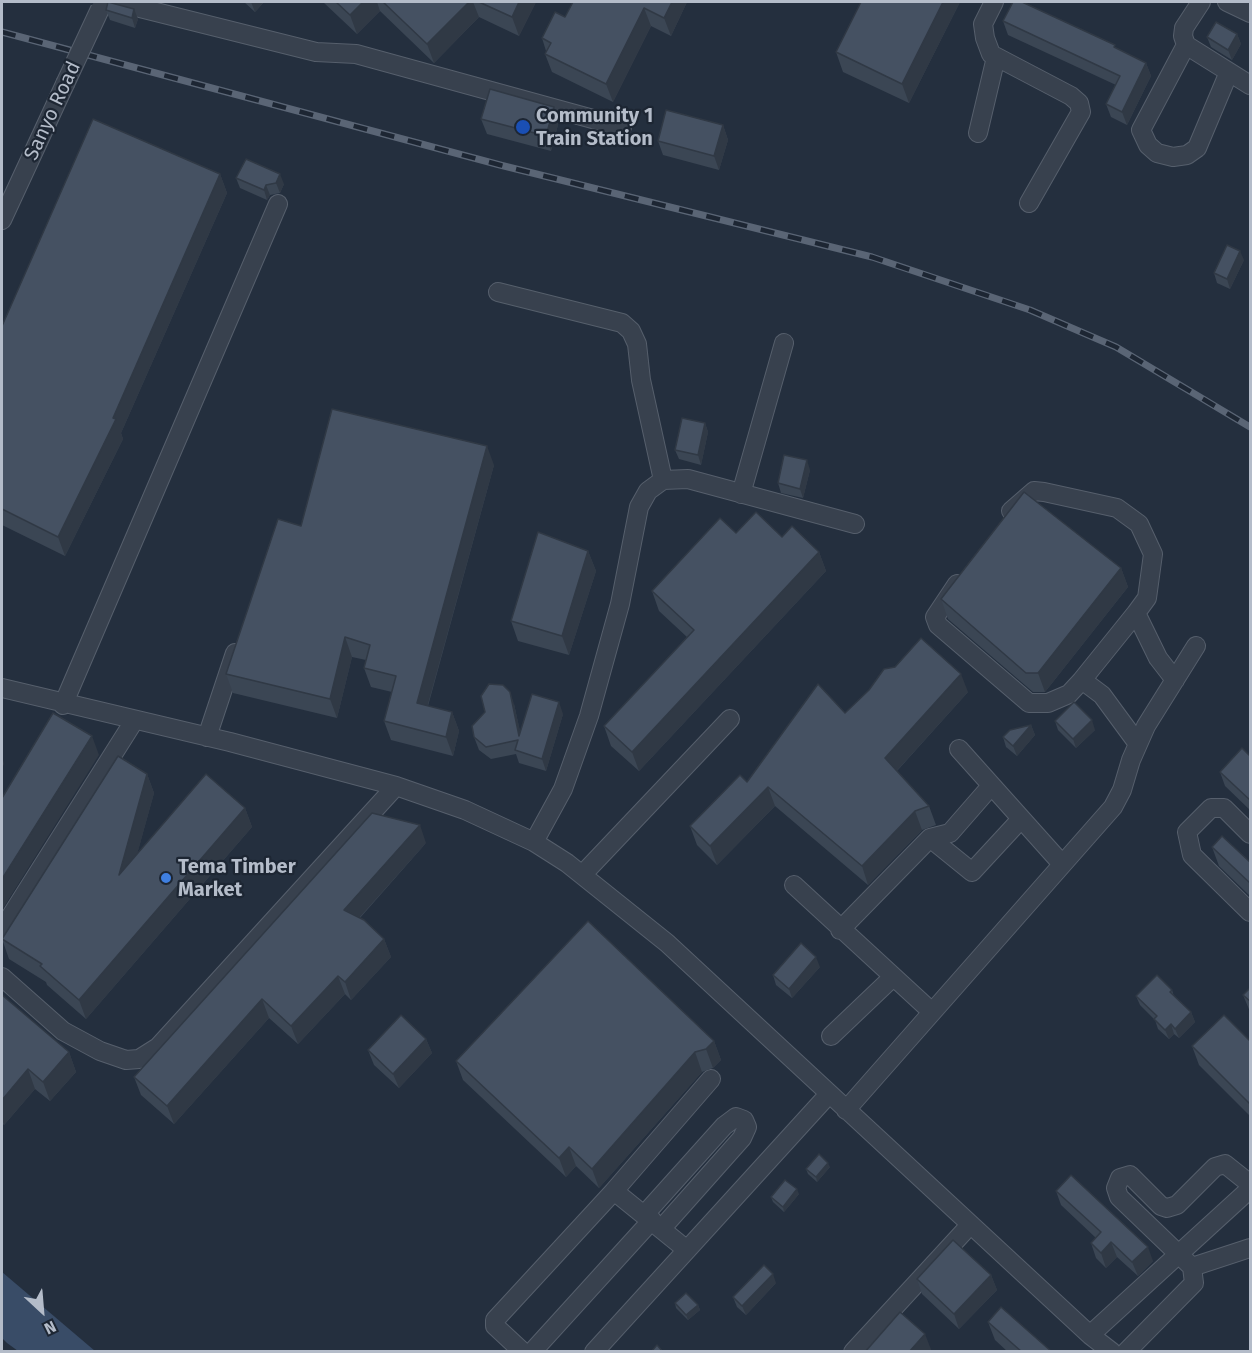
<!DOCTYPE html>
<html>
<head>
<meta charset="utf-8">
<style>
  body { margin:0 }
  #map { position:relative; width:1252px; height:1353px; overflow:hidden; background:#242f3e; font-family:"Fira Sans",sans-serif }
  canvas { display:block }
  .frame { position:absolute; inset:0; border:3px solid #b4bcc9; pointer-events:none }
  .north { position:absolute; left:12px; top:1281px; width:60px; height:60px; -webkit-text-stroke:4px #1d2633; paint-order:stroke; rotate:154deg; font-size:16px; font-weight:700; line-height:24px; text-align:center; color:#b4bcc9 }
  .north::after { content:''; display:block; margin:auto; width:21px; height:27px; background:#b4bcc9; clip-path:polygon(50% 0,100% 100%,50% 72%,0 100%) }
</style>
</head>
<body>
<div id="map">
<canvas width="1252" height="1353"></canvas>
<div class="frame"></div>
<div class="north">N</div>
</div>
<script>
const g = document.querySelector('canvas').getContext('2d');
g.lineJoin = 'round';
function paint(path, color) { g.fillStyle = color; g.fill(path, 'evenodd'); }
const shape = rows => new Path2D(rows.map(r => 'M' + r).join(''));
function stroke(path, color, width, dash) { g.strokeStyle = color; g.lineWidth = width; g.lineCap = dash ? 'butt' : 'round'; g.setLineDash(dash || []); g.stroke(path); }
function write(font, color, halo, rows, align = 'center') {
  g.font = font + ' "Fira Sans",sans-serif'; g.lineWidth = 4.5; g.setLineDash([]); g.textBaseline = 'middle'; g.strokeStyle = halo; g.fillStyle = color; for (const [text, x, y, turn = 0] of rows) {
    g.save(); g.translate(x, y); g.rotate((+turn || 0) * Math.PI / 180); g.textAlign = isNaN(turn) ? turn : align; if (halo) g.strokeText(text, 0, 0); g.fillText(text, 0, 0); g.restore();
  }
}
paint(shape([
  [2,1272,95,1351,18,1351,7,1343,2,1338]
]), '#394c67');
const minor = shape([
  [116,2,316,52,356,54,622,127],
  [994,2,983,24,985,38,991,54,1071,96,1079,103,1081,112,1029,203],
  [1201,2,1184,28,1183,36,1186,45,1250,85],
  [1227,2,1250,13],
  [1186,45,1141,130,1148,145,1157,153,1173,157,1187,155,1197,148,1229,72],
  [978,133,996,57],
  [2,220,65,84],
  [498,292,622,323,631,331,637,344,641,380,663,480],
  [741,494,784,343],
  [1011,511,1034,491,1044,492,1117,508,1139,524,1153,554,1147,598,1136,613,1158,658,1175,680],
  [957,584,935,617,938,625,1029,703,1048,703,1069,694,1082,680,1102,695,1138,744],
  [1082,680,1136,613],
  [2,688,230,742,396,786,465,810,534,842,567,863,667,943,1090,1335,1112,1352],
  [63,705,278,204],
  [207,737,235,653],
  [959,749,1062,864],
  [1250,834,1224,808,1211,808,1187,832,1192,855,1250,912],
  [930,838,972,872,1021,819],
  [534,842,563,789,589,716,620,604,639,507,648,491,663,480,688,479,855,524],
  [582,875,730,719],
  [794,885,932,1012],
  [2,930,134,721],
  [840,930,930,838,950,833,991,786],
  [2,977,63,1031,100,1051,126,1060,139,1059,158,1047,396,786],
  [831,1036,893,977],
  [846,1110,1113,807,1122,790,1131,760,1146,726,1196,646],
  [614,1191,711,1079],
  [645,1214,724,1126,736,1117,744,1120,747,1127,742,1138,662,1228],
  [1192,1267,1119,1197,1116,1188,1120,1178,1130,1175,1161,1206,1167,1208,1177,1205,1215,1167,1225,1164,1250,1184],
  [1090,1335,1250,1189],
  [523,1352,495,1326,495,1320,614,1191,687,1250],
  [532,1352,652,1220],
  [594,1352,829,1094],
  [853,1352,970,1225],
  [1126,1352,1194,1283,1192,1267,1250,1248]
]);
stroke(minor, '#565f6c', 20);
stroke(minor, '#38414e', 18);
const rail = shape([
  [2,32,500,165,872,257,1030,310,1116,347,1250,427]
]);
stroke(rail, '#5a6575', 7);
stroke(rail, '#1d2633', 4.5, [14]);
const minorBridge = shape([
  [65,84,100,9]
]);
stroke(minorBridge, '#565f6c', 20, []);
stroke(minorBridge, '#38414e', 18);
paint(shape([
  [244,2,264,2,255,12],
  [323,2,536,2,519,36,479,17,434,63,380,11,357,34],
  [687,2,671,36,651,26,613,102,552,72,545,54,546,51,542,38,565,17],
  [960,2,909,103,843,72,836,52],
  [106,10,138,19,135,28,110,20],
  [1003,21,1117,49,1146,63,1151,76,1127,125,1111,117,1106,104,1116,85,1008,35],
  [1237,34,1241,44,1232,60,1211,47,1207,37],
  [554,107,559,121,551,151,487,134,481,119],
  [723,125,728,140,719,170,663,155,658,141],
  [220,174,227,193,121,433,123,439,65,556,2,525,2,326],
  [236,178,284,184,280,193,270,195,267,200,240,188],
  [1244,260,1230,289,1217,283,1214,273],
  [705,423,708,432,701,465,679,459,675,450],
  [494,465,428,706,452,712,459,731,453,756,391,740,384,721,392,692,371,687,364,668,366,660,352,657,337,718,233,693,226,674,301,526],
  [810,470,803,498,781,493,778,483],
  [736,533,782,537,819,552,826,571,639,771,611,746,604,726,687,637,659,611,652,591],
  [588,551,596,571,569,655,518,641,511,621],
  [1121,568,1128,587,1045,692,1033,692,948,619,941,599],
  [968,692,897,771,929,806,936,825,922,830,868,885,775,806,717,865,697,845,690,826,747,782,845,713],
  [514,704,520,732,563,714,546,771,519,763,516,754,491,759,479,750,474,737],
  [1055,721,1095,730,1076,748,1058,730],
  [1031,725,1035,735,1017,756,1006,747,1003,737],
  [1251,757,1251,811,1225,786,1220,772],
  [147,774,154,793,137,854,245,808,252,827,86,1019,47,985,46,982,9,959,2,939],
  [426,843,360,918,384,939,391,957,351,1000,345,994,298,1044,269,1018,174,1124,141,1095,134,1077],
  [1212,847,1251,863,1251,897,1219,866],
  [820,967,792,998,776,985,773,975],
  [1251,987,1251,1014,1243,995],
  [1172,990,1174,996,1191,1012,1195,1022,1179,1038,1174,1034,1169,1039,1158,1029,1155,1020,1140,1005,1136,996],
  [2,995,69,1052,76,1072,50,1101,35,1089,4,1125,2,1123],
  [426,1039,432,1053,399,1088,374,1065,368,1050],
  [714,1041,721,1060,713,1068,702,1072,599,1188,576,1166,566,1177,463,1080,456,1061],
  [1251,1042,1251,1117,1199,1065,1192,1046],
  [830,1167,817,1182,808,1174,806,1169],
  [1056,1191,1153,1261,1138,1276,1117,1257,1106,1268,1096,1258,1091,1243,1096,1238,1061,1205],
  [799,1194,784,1212,773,1202,771,1197],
  [991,1275,997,1290,959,1329,922,1294,917,1279],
  [776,1283,746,1315,737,1307,733,1297],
  [675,1303,698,1305,700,1310,688,1320,676,1308],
  [988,1322,1052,1352,1008,1352,995,1340]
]), '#3b4654');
paint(shape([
  [251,2,264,2,255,12],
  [363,2,377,2,380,11,357,34,350,15],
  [469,2,473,2,479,17,434,63,427,44],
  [519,2,536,2,519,36,512,17],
  [672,2,687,2,671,36,664,18],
  [943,2,960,2,909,103,902,84],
  [644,8,651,26,613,102,606,84],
  [134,9,138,19,135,28,132,18],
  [1237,34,1241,44,1232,60,1228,50],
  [1146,63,1151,76,1127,125,1122,112],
  [554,107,559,121,551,151,546,136],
  [723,125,728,140,719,170,714,156],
  [220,174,227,193,121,433,123,439,65,556,58,537,113,418],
  [280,174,284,184,280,193,276,183],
  [266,185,270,195,267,200,264,190],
  [1240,251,1244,260,1230,289,1227,279],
  [705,423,708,432,701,465,698,455],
  [487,446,494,465,423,722,417,703],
  [807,460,810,470,803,498,800,489],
  [588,551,596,571,569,655,562,636],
  [819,552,826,571,639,771,632,752],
  [1121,568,1128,587,1045,692,1038,673],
  [345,637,352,657,337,718,330,699],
  [961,674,968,692,892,776,885,758],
  [510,692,514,704,524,748,519,736],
  [559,702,563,714,546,771,542,759],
  [452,712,459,731,453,756,446,737],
  [1092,720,1095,730,1076,748,1073,739],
  [1031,725,1035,735,1017,756,1013,746],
  [92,736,99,755,2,910,2,879],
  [2,756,4,764,2,768],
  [147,774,154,793,126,895,119,875],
  [768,787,775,806,717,865,710,846],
  [245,808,252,827,86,1019,79,1000],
  [915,811,922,830,868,885,862,866],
  [420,825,426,843,350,928,344,910],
  [384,939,391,957,351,1000,345,982],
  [816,957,820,967,792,998,789,989],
  [338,976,345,994,298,1044,291,1026],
  [262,999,269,1018,174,1124,167,1106],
  [1191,1012,1195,1022,1179,1038,1175,1029],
  [1171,1024,1174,1034,1169,1039,1165,1030],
  [426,1039,432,1053,399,1088,393,1074],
  [714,1041,721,1060,713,1068,706,1049],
  [69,1052,76,1072,50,1101,43,1082],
  [695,1052,702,1072,599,1188,592,1169],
  [28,1069,35,1089,4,1125,2,1119,2,1100],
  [569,1147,576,1166,566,1177,559,1158],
  [828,1163,830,1167,817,1182,816,1177],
  [797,1189,799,1194,784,1212,783,1207],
  [1111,1242,1117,1257,1106,1268,1101,1253],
  [1148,1247,1153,1261,1138,1276,1132,1262],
  [773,1274,776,1283,746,1315,742,1306],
  [991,1275,997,1290,959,1329,954,1314],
  [698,1305,700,1310,688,1320,686,1315],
  [925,1334,932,1352,909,1352]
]), '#303945');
const building = shape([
  [108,2,134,9,132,18,106,10,108,2],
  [336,2,363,2,350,15,336,2],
  [383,2,469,2,427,44,383,2],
  [479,2,519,2,512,17,479,2],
  [573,2,672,2,664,18,644,8,606,84,545,54,551,43,542,38,555,12,565,17,573,2],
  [861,2,943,2,902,84,836,52,861,2],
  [1013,2,1022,2,1115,45,1114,47,1146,63,1122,112,1106,104,1120,76,1003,21,1013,2],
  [1216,22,1237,34,1228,50,1207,37,1216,22],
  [490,89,554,107,546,136,481,119,490,89],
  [666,110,723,125,714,156,658,141,666,110],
  [93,119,220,174,113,418,116,419,58,537,2,509,2,326,93,119],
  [246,159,280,174,276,183,266,185,264,190,236,178,246,159],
  [1227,245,1240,251,1227,279,1214,273,1227,245],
  [332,409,487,446,417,703,452,712,446,737,384,721,396,676,364,668,370,645,345,637,330,699,226,674,278,519,301,526,332,409],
  [682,418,705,423,698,455,675,450,682,418],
  [784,455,807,460,800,489,778,483,784,455],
  [1024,492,1121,568,1038,673,1026,673,941,599,1024,492],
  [756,512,782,537,792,526,819,552,632,752,604,726,694,630,652,591,720,518,736,533,756,512],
  [538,532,588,551,562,636,511,621,538,532],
  [921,638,961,674,885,758,929,806,915,811,862,866,768,787,710,846,690,826,740,775,747,782,818,684,845,713,869,690,884,669,895,667,921,638],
  [489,684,503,685,510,692,519,736,532,694,559,702,542,759,515,750,518,740,486,747,474,737,472,726,485,712,481,696,489,684],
  [1074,702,1092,720,1073,739,1055,721,1074,702],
  [53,713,92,736,2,879,2,798,53,713],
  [1031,725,1013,746,1003,737,1010,730,1031,725],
  [1242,748,1251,757,1251,801,1220,772,1242,748],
  [118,756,147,774,119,875,206,774,245,808,79,1000,40,966,42,964,2,939,118,756],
  [372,813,420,825,344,910,364,920,384,939,345,982,338,976,291,1026,262,999,167,1106,134,1077,372,813],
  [1222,836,1251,863,1251,884,1212,847,1222,836],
  [588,921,714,1041,706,1049,695,1052,592,1169,569,1147,559,1158,456,1061,588,921],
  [801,943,816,957,789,989,773,975,801,943],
  [1157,975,1172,990,1170,992,1191,1012,1175,1029,1171,1024,1165,1030,1154,1019,1157,1016,1136,996,1157,975],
  [1251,987,1251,1002,1243,995,1251,987],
  [2,995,69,1052,43,1082,28,1069,2,1100,2,995],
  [401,1015,426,1039,393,1074,368,1050,401,1015],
  [1224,1015,1251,1042,1251,1105,1192,1046,1224,1015],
  [819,1154,828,1163,816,1177,806,1169,819,1154],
  [1071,1175,1148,1247,1132,1262,1111,1242,1101,1253,1091,1243,1101,1232,1056,1191,1071,1175],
  [785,1180,797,1189,783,1207,771,1197,785,1180],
  [953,1240,991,1275,954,1314,917,1279,953,1240],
  [764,1265,773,1274,742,1306,733,1297,764,1265],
  [686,1293,698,1305,686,1315,675,1303,686,1293],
  [1001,1307,1052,1352,1022,1352,988,1322,1001,1307],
  [900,1312,925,1334,909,1352,865,1352,900,1312],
  [657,1345,663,1352,651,1352,657,1345]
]);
paint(building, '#455162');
stroke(building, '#303945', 1.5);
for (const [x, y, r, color] of [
  [523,127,8,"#1a4fb4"],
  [166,878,6,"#3f7fe0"]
]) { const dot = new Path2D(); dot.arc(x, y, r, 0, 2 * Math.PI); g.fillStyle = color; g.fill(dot); stroke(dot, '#1d2633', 2); }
write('20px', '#b4bcc9', '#1d2633', [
  ["Sanyo Road",53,111,-65]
]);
write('bold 20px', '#b4bcc9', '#1d2633', [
  ["Community 1",536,116],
  ["Train Station",536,139],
  ["Tema Timber",178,867],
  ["Market",178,890]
], 'left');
</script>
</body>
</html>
